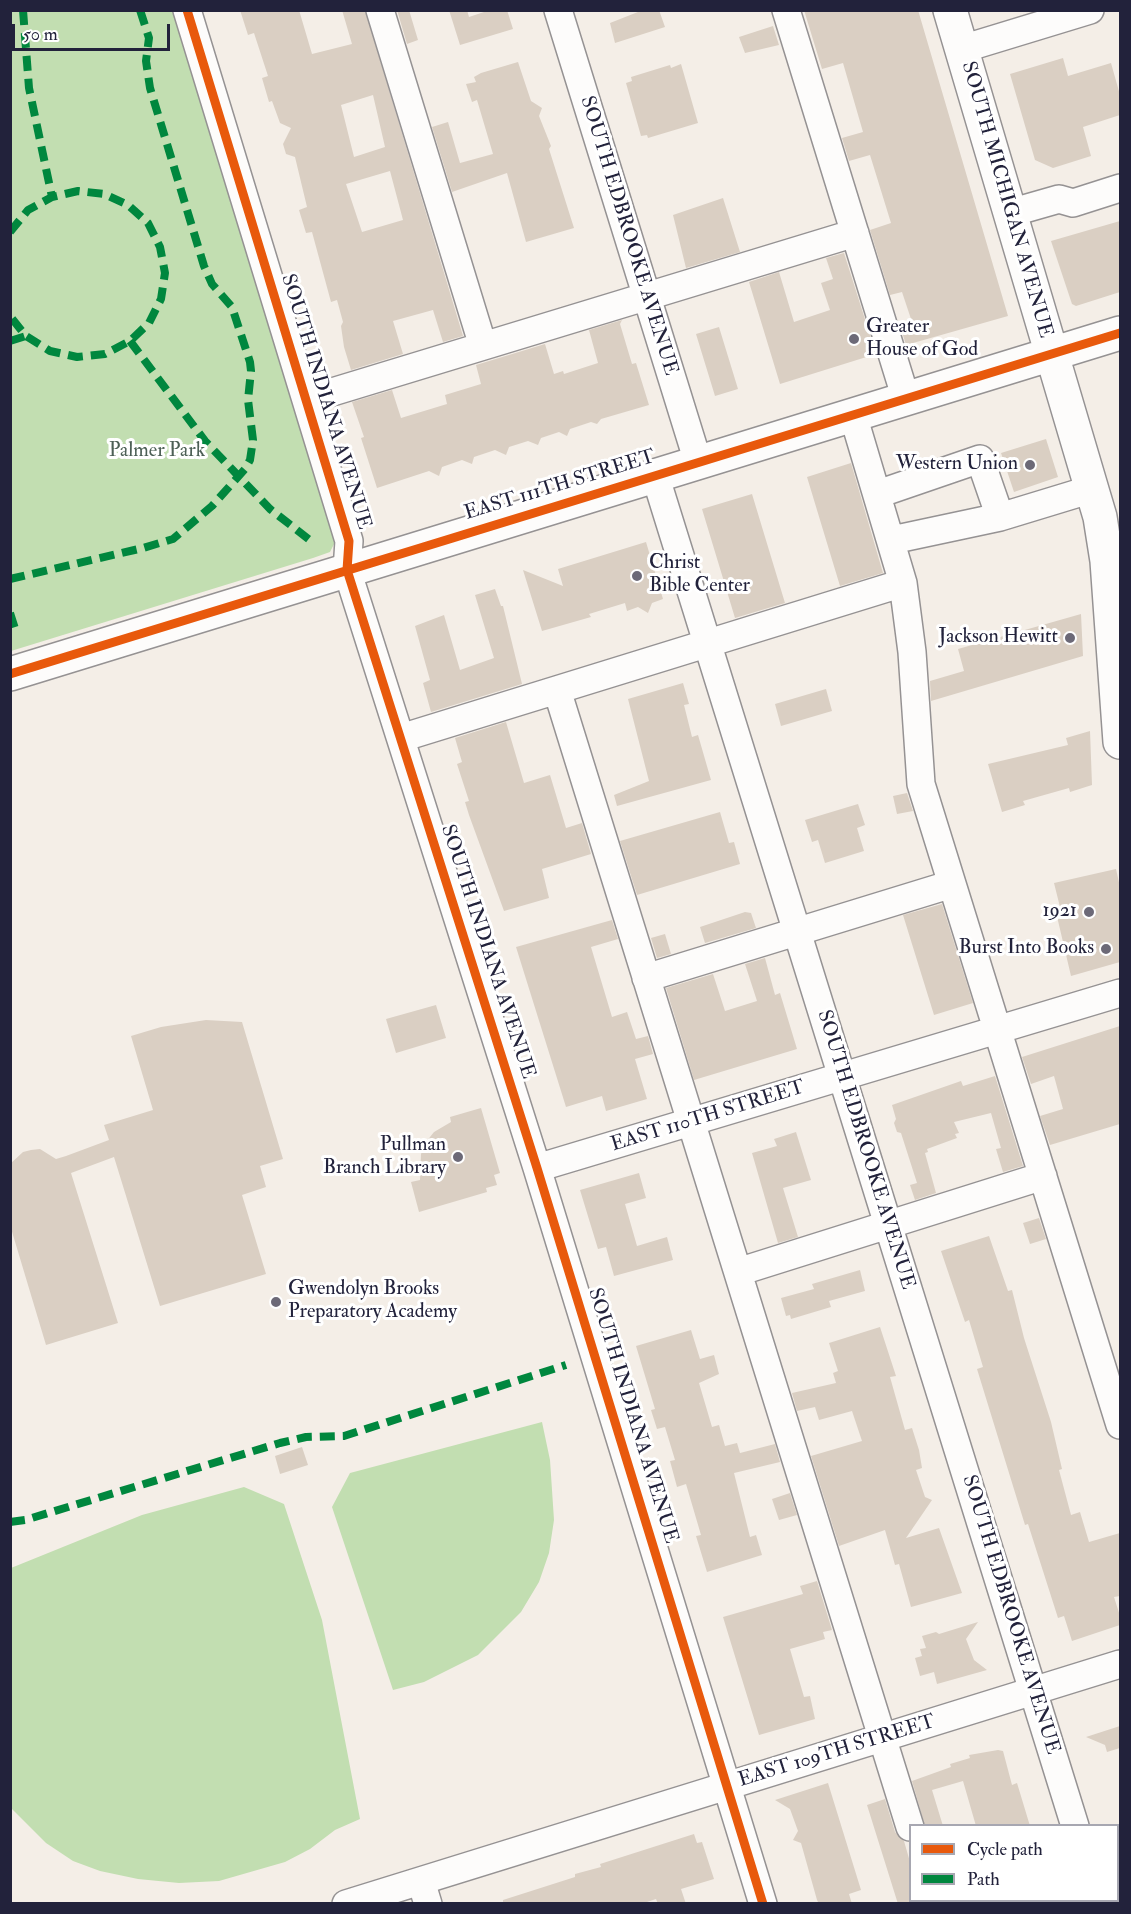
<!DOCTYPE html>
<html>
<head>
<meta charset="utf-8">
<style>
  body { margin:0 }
  #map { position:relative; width:1131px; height:1914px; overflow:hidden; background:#f4eee7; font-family:"IM FELL Double Pica",serif }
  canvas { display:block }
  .frame { position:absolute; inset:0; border:12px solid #22223b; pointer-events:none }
  .legend { position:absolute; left:909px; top:1824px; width:210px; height:78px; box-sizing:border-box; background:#fff; border:2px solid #a7a7b1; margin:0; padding:8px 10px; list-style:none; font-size:18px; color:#22223b }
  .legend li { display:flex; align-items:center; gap:12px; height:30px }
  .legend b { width:30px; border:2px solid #a7a7b1 }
  .scale { position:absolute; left:12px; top:24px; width:158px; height:27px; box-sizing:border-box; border:3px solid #22223b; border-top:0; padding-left:8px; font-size:18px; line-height:21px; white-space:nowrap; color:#22223b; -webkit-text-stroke:4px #fff; paint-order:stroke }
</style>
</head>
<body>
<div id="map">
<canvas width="1131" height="1914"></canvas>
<div class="frame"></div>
<ul class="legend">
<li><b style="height:8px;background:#e8590c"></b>Cycle path</li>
<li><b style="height:8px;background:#00873e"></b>Path</li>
</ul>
<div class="scale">50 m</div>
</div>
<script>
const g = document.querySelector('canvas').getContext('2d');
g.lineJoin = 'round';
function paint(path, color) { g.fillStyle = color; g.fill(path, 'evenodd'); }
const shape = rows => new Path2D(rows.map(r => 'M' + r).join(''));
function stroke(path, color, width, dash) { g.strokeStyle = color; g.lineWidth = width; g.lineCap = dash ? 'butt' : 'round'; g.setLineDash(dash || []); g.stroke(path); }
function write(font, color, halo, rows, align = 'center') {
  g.font = font + ' "IM FELL Double Pica",serif'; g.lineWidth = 6; g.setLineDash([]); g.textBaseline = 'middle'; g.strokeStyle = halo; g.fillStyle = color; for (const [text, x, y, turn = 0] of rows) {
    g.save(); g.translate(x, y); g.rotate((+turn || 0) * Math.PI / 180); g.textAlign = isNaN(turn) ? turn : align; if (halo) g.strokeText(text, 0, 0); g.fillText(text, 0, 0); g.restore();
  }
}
paint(shape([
  [11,11,174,11,337,538,330,552,313,558,11,651],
  [542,1422,550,1460,554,1520,549,1553,539,1582,521,1612,478,1655,424,1682,393,1690,332,1507,350,1473],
  [244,1487,284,1504,322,1620,360,1819,335,1830,310,1849,285,1862,219,1881,179,1883,138,1879,100,1871,73,1861,46,1843,11,1808,11,1568,142,1515]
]), '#c2deb1');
paint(shape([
  [240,10,299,10,312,54,352,44,342,10,365,10,463,336,443,342,433,310,393,321,403,354,351,370,344,347,341,326,343,322,337,300,331,302,312,232,306,233,299,210,307,207,295,157,286,154,283,144,291,128,280,123,272,101,269,102,262,78,268,76,254,33,248,35],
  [373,95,385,147,354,157,341,105],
  [390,171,403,220,362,232,346,184],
  [397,10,409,10,418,40,407,44],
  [449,10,467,10,469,17,490,10,507,10,513,29,460,45],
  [643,10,659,10,665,27,615,43,610,23],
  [804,10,918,10,1008,316,906,345,900,325,912,322,902,292,890,295,870,230,891,223,870,155,849,161,842,138,863,132,843,63,822,69],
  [773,26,779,45,745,53,739,37],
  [1063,58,1068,76,1111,63,1120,95,1120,115,1083,127,1091,156,1053,168,1035,160,1010,74],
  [518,62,531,101,542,108,539,116,551,146,549,149,574,228,526,242,507,173,452,192,432,127,448,122,460,163,493,154,477,100,472,102,466,84,476,82,474,77,481,73],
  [681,64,698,123,648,138,647,135,641,136,626,83,632,81,631,77,670,65,671,68],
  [723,198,740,252,686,268,673,215],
  [1120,221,1120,292,1076,306,1072,304,1051,241],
  [844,253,876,354,780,384,749,282,779,272,794,322,830,310,821,283,833,279,826,258],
  [622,320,620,324,632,364,636,363,649,405,601,419,597,424,591,422,570,429,567,436,559,432,541,438,538,445,528,441,509,447,506,455,495,450,474,457,472,464,462,460,442,467,439,476,429,471,377,488,361,438,364,437,352,402,392,390,401,418,447,404,445,395,481,384,476,365,545,344,554,374,563,371,564,374,598,363,589,330],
  [719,327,738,389,715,396,696,334],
  [1046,439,1058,477,1014,492,1001,453],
  [851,463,883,573,840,586,807,477],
  [752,494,785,603,735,618,702,509],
  [646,542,663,599,652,603,648,613,638,607,627,611,625,603,589,614,591,617,542,631,523,570,563,586,558,569],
  [495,589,501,606,503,606,522,684,431,712,423,683,430,680,415,626,444,615,460,670,494,658,475,595],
  [1081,614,1083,656,931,701,930,681,964,671,958,649],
  [683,683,689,704,684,705,692,737,698,735,711,780,617,806,614,795,649,781,628,699],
  [826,689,832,711,781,726,775,704],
  [506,722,524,783,550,775,566,828,582,823,591,854,542,869,549,898,504,911,469,815,465,802,469,801,457,764,462,762,455,738],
  [1090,731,1092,785,1070,792,1069,788,1023,801,1025,805,1002,812,988,764,1068,745,1066,738],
  [907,793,913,811,897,814,893,796],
  [858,804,865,825,857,828,864,851,825,863,818,840,812,842,805,820],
  [720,812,729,843,734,842,740,864,637,895,620,841],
  [1116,869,1120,887,1120,962,1071,976,1055,908,1060,907,1054,883],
  [942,904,973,1003,934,1015,903,915],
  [745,912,751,913,756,928,705,943,700,927],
  [612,920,618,939,591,947,612,1017,627,1012,636,1039,648,1036,653,1054,635,1059,647,1099,606,1111,602,1096,566,1107,516,947],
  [665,934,671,954,657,958,651,938],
  [765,958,775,995,780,993,797,1049,694,1080,666,988,713,974,725,1011,757,1001,745,964],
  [436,1005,446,1038,396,1053,386,1019],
  [206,1020,242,1022,283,1159,260,1166,266,1187,242,1195,266,1274,160,1306,114,1157,71,1173,118,1323,46,1345,10,1225,10,1164,23,1152,31,1150,40,1149,56,1159,66,1156,109,1140,104,1125,153,1110,131,1036,161,1027],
  [1120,1026,1120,1124,1050,1145,1040,1116,1063,1109,1054,1076,1031,1084,1022,1057],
  [995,1076,1023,1166,1003,1172,996,1149,1001,1148,991,1113,954,1122,959,1133,955,1134,957,1138,927,1149,928,1152,925,1153,936,1193,915,1200,910,1185,917,1183,901,1133,897,1132,894,1123,896,1119,892,1105,961,1081,963,1086],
  [481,1108,500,1173,494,1175,497,1185,486,1188,487,1192,419,1212,411,1182,420,1180,421,1154,426,1142,434,1132,451,1122,450,1117],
  [796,1132,811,1180,783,1188,798,1237,778,1243,752,1153,777,1146,774,1139],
  [639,1173,646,1198,625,1204,637,1246,667,1237,673,1260,614,1276,606,1247,598,1249,580,1190],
  [1039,1218,1046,1239,1030,1244,1023,1223],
  [989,1236,1008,1291,1012,1290,1024,1338,1051,1422,1062,1469,1059,1470,1071,1515,1080,1512,1089,1542,1120,1533,1120,1596,1114,1597,1120,1616,1120,1625,1072,1641,1064,1616,1058,1618,1028,1524,1025,1525,977,1369,983,1367,969,1320,965,1322,941,1251],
  [860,1270,865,1291,829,1301,831,1307,791,1319,790,1315,786,1316,781,1298,814,1289,812,1284],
  [880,1327,896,1376,890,1377,905,1430,912,1428,919,1450,922,1468,916,1470,925,1497,932,1500,906,1538,939,1528,962,1593,911,1607,899,1564,895,1565,885,1530,839,1546,811,1456,862,1441,852,1411,819,1420,815,1407,797,1411,792,1393,836,1383,833,1373,838,1371,829,1343],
  [691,1330,700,1359,714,1355,719,1374,699,1383,712,1427,719,1425,725,1446,737,1443,740,1453,775,1444,780,1462,734,1473,750,1537,756,1535,762,1555,707,1572,696,1536,701,1535,686,1484,677,1487,670,1461,675,1460,665,1427,657,1429,651,1410,655,1409,636,1346],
  [302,1447,308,1465,280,1474,275,1456],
  [790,1493,797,1515,779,1520,772,1499],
  [817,1581,832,1630,823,1632,825,1639,790,1649,804,1697,810,1696,815,1719,759,1735,723,1617,803,1594,800,1586],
  [978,1622,966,1639,974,1660,987,1670,937,1684,934,1672,920,1676,915,1658,922,1656,920,1649,926,1648,922,1636,936,1632,939,1634],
  [1120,1726,1120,1748,1107,1752,1105,1745,1086,1737],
  [998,1750,1003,1751,1012,1785,1017,1783,1030,1826,976,1826,963,1781,932,1790,943,1826,925,1826,912,1781,951,1767,950,1764,970,1758,969,1755],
  [828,1783,861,1890,849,1894,852,1904,819,1904,817,1900,801,1843,793,1840,798,1831,790,1809,775,1800],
  [885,1799,895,1832,904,1841,910,1862,910,1904,898,1904,867,1805],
  [694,1834,697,1843,702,1842,714,1879,681,1889,686,1904,658,1904,656,1899,641,1904,503,1904,503,1900,575,1877,575,1874,601,1867,600,1864]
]), '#dacfc3');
const minor = shape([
  [187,10,349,541,347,570,537,1168,763,1904],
  [380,10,483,346],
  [558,10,698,462],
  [786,10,906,399],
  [962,49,1090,10],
  [1010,213,1059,199,1073,203,1120,188],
  [306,400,855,233],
  [853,415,903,583,912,652,921,784,1120,1425],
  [655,475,1075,1826],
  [878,494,980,459,1000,517,1092,489],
  [892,540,1000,517],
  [557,690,910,1827],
  [401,738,903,583],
  [646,978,952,884],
  [537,1168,1120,993],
  [738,1272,1043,1176],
  [421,1881,428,1904],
  [933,1900,934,1904],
  [1099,1900,1100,1904],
  [346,1904,1120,1664]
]);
const major = shape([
  [950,10,1100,517,1107,561,1120,742],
  [10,674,1120,333]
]);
stroke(minor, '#959293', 30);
stroke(major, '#959293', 36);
stroke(minor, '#fdfcfb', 27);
stroke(major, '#fdfcfb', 33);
stroke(shape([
  [23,10,29,88,52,197],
  [10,232,28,210,52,197,78,191,104,194,128,205,148,223,160,247,165,273,161,299,149,323,130,341,105,354,77,357,50,351,26,336,10,316],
  [10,341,26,336],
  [130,341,205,441,270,509,311,541],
  [10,579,143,548,173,539,212,506,245,469,250,460,253,440,248,400,251,371,250,362,232,307,212,284,204,266,150,88,146,61,149,38,140,10],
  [10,613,16,632],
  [10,1522,25,1520,280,1443,306,1437,344,1436,566,1365]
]), '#00873e', 8, [15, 8]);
stroke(shape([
  [187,10,349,541,347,570,537,1168,763,1904],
  [10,674,1120,333]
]), '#e8590c', 9);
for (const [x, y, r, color] of [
  [854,339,6,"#6c6977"],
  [1030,465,6,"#6c6977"],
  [637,576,6,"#6c6977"],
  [1070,638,6,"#6c6977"],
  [1089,912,6,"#6c6977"],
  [1106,949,6,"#6c6977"],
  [458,1157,6,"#6c6977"],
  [276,1302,6,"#6c6977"]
]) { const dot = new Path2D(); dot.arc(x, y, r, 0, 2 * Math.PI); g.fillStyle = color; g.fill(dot); stroke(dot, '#fff', 2); }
write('20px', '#22223b', '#fff', [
  ["SOUTH MICHIGAN AVENUE",1006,200,74],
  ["SOUTH EDBROOKE AVENUE",628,236,73],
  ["SOUTH INDIANA AVENUE",325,402,73],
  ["EAST 111TH STREET",560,486,-17],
  ["SOUTH INDIANA AVENUE",487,952,72],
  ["EAST 110TH STREET",708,1117,-17],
  ["SOUTH EDBROOKE AVENUE",865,1150,73],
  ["SOUTH INDIANA AVENUE",632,1416,73],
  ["SOUTH EDBROOKE AVENUE",1010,1615,73],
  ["EAST 109TH STREET",837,1752,-17]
]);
write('20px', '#22223b', '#fff', [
  ["Greater",866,328,"left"],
  ["House of God",866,351,"left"],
  ["Western Union",1018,465],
  ["Christ",649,564,"left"],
  ["Bible Center",649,587,"left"],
  ["Jackson Hewitt",1058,638],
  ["1921",1077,912],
  ["Burst Into Books",1094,949],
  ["Pullman",446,1146],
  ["Branch Library",446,1169],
  ["Gwendolyn Brooks",288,1290,"left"],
  ["Preparatory Academy",288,1313,"left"]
], 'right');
write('20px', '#4c5f55', '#fff', [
  ["Palmer Park",157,452]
]);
</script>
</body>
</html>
